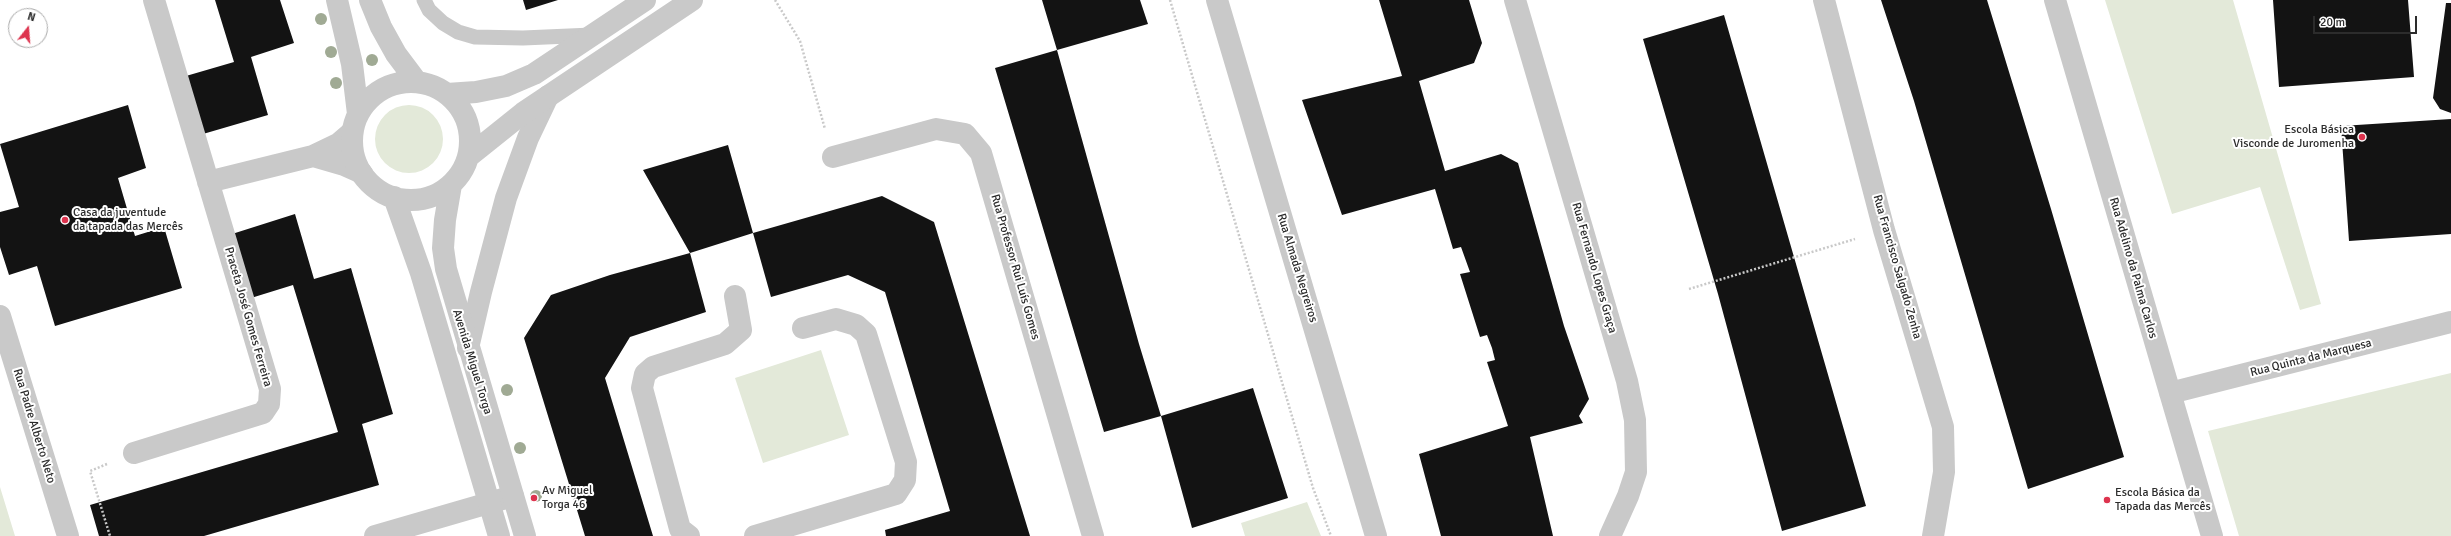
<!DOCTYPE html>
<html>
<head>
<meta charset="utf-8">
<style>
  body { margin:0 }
  #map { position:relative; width:2451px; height:536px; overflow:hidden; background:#fff; font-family:Signika,sans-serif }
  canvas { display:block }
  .north { position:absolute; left:8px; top:8px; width:40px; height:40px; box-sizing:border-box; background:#fff; border:1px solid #ababab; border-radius:50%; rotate:17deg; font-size:11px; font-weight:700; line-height:16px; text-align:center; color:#2c2c2c }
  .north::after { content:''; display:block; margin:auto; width:14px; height:18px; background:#dd334e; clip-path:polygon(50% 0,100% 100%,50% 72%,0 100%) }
  .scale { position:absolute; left:2313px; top:16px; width:104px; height:18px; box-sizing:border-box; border:2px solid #2c2c2c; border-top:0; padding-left:5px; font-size:12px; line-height:14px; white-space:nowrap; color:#2c2c2c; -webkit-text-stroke:3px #fff; paint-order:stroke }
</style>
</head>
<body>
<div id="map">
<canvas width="2451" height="536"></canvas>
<div class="north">N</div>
<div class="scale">20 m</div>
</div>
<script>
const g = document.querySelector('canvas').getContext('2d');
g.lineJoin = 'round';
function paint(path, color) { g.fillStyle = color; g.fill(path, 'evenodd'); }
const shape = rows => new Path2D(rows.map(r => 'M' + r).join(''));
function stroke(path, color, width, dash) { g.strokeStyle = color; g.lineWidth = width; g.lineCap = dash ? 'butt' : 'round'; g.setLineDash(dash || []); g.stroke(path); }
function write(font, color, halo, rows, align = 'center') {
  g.font = font + ' Signika,sans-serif'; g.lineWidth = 4; g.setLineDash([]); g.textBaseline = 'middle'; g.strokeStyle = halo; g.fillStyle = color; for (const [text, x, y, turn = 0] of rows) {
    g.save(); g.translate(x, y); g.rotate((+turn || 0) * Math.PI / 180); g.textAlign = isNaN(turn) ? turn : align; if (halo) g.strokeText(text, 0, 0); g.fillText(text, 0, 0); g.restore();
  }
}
paint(shape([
  [2105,0,2233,0,2321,304,2300,310,2260,187,2172,214],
  '375 139a34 34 0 1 1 68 0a34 34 0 1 1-68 0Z',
  [821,350,849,435,763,463,735,378],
  [2451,373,2451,536,2239,536,2208,431],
  [0,487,15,536,0,536],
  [1307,502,1321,536,1245,536,1241,523]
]), '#e3e9d9');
paint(shape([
  [215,0,280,0,294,43,251,57,268,115,203,134,186,76,234,62],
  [523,0,558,0,526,10],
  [1042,0,1140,0,1148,24,1057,50,1139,344,1161,416,1253,388,1288,498,1192,528,1161,416,1104,432,995,68,1057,50],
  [1379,0,1469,0,1482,43,1474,63,1419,81,1445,171,1501,154,1518,163,1564,326,1589,399,1579,416,1583,423,1530,437,1553,536,1441,536,1419,454,1508,426,1487,362,1495,360,1492,348,1487,335,1480,337,1460,274,1470,272,1461,247,1453,249,1435,189,1342,215,1302,100,1402,76],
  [1881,0,1987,0,2051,209,2124,457,2028,489,1914,101],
  [2273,0,2408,0,2414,77,2279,87],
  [2446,3,2451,3,2451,113,2440,109,2433,98],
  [1724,15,1866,506,1782,531,1718,294,1643,39],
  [128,105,146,168,118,178,135,236,164,227,182,288,55,326,37,266,9,275,0,247,0,212,19,207,0,144],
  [2451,119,2451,234,2349,241,2341,126],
  [728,145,753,233,690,253,706,312,630,337,605,378,653,536,585,536,524,338,551,295,610,275,690,253,643,170],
  [882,196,934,222,1030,536,886,536,885,530,950,511,885,292,848,275,771,297,753,233],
  [295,214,314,279,351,268,393,414,362,424,379,485,204,536,99,536,90,505,338,432,293,285,251,298,232,234]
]), '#131313');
stroke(shape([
  [775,0,800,41,825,129],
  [1170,0,1313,488,1331,536],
  [1689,289,1855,239],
  [107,464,90,471,110,536]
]), '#c9c9c9', 2.5, [2, 2]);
stroke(shape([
  [424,0,429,10,443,23,458,32,475,37,523,38,592,35]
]), '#c9c9c9', 15);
stroke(shape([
  [1217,0,1376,536],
  [1515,0,1627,381,1635,420,1636,472,1628,496,1610,536],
  [1824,0,1884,230,1943,427,1944,472,1933,536],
  [2055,0,2212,536],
  [313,156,344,165,362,173],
  [833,157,936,129,965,134,981,153,1093,536],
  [208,182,313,156,338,144,352,132],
  [0,316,68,536],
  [468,348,481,292,506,198,528,138,548,96],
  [2170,393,2451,322],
  [134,453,263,413,269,404,270,389,154,0],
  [375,536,513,496],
  [689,536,680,529,642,388,645,374,653,367,725,344,741,330,735,296],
  [755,536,896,494,905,480,906,462,866,334,856,325,836,319,803,328]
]), '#c9c9c9', 22);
stroke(shape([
  [337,0,352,64,358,114],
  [370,0,381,27,396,54,417,82],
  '352 141a59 59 0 1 1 118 0a59 59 0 1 1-118 0Z',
  [447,94,476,92,506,86,534,74,645,0],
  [468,157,523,113,692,0],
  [451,185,445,220,443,248,446,269,525,536],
  [394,197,421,273,499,536]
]), '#c9c9c9', 22);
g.fillStyle = '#a0aa94';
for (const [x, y] of [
  [321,19],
  [331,52],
  [372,60],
  [336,83],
  [507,390],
  [520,448],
  [536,496]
]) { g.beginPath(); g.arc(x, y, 6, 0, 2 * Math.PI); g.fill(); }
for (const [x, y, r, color] of [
  [2362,137,4,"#dd334e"],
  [65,220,4,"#dd334e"],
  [534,498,4,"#dd334e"],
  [2107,500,4,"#dd334e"]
]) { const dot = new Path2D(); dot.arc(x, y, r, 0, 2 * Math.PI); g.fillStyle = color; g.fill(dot); stroke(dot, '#fff', 1.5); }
write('12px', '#2c2c2c', '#fff', [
  ["Escola Básica",2354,130,"right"],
  ["Visconde de Juromenha",2354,144,"right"],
  ["Casa da juventude",73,213],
  ["da tapada das Mercês",73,227],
  ["Av Miguel",542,491],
  ["Torga 46",542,505],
  ["Escola Básica da",2115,493],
  ["Tapada das Mercês",2115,507]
], 'left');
write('12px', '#2c2c2c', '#fff', [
  ["Rua Professor Rui Luís Gomes",1015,267,74],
  ["Rua Francisco Salgado Zenha",1897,267,74],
  ["Rua Almada Negreiros",1297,268,73],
  ["Rua Fernando Lopes Graça",1594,268,74],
  ["Rua Adelino da Palma Carlos",2133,268,74],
  ["Praceta José Gomes Ferreira",248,317,74],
  ["Rua Quinta da Marquesa",2311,358,-14],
  ["Avenida Miguel Torga",472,362,73],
  ["Rua Padre Alberto Neto",34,426,73]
]);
</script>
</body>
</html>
